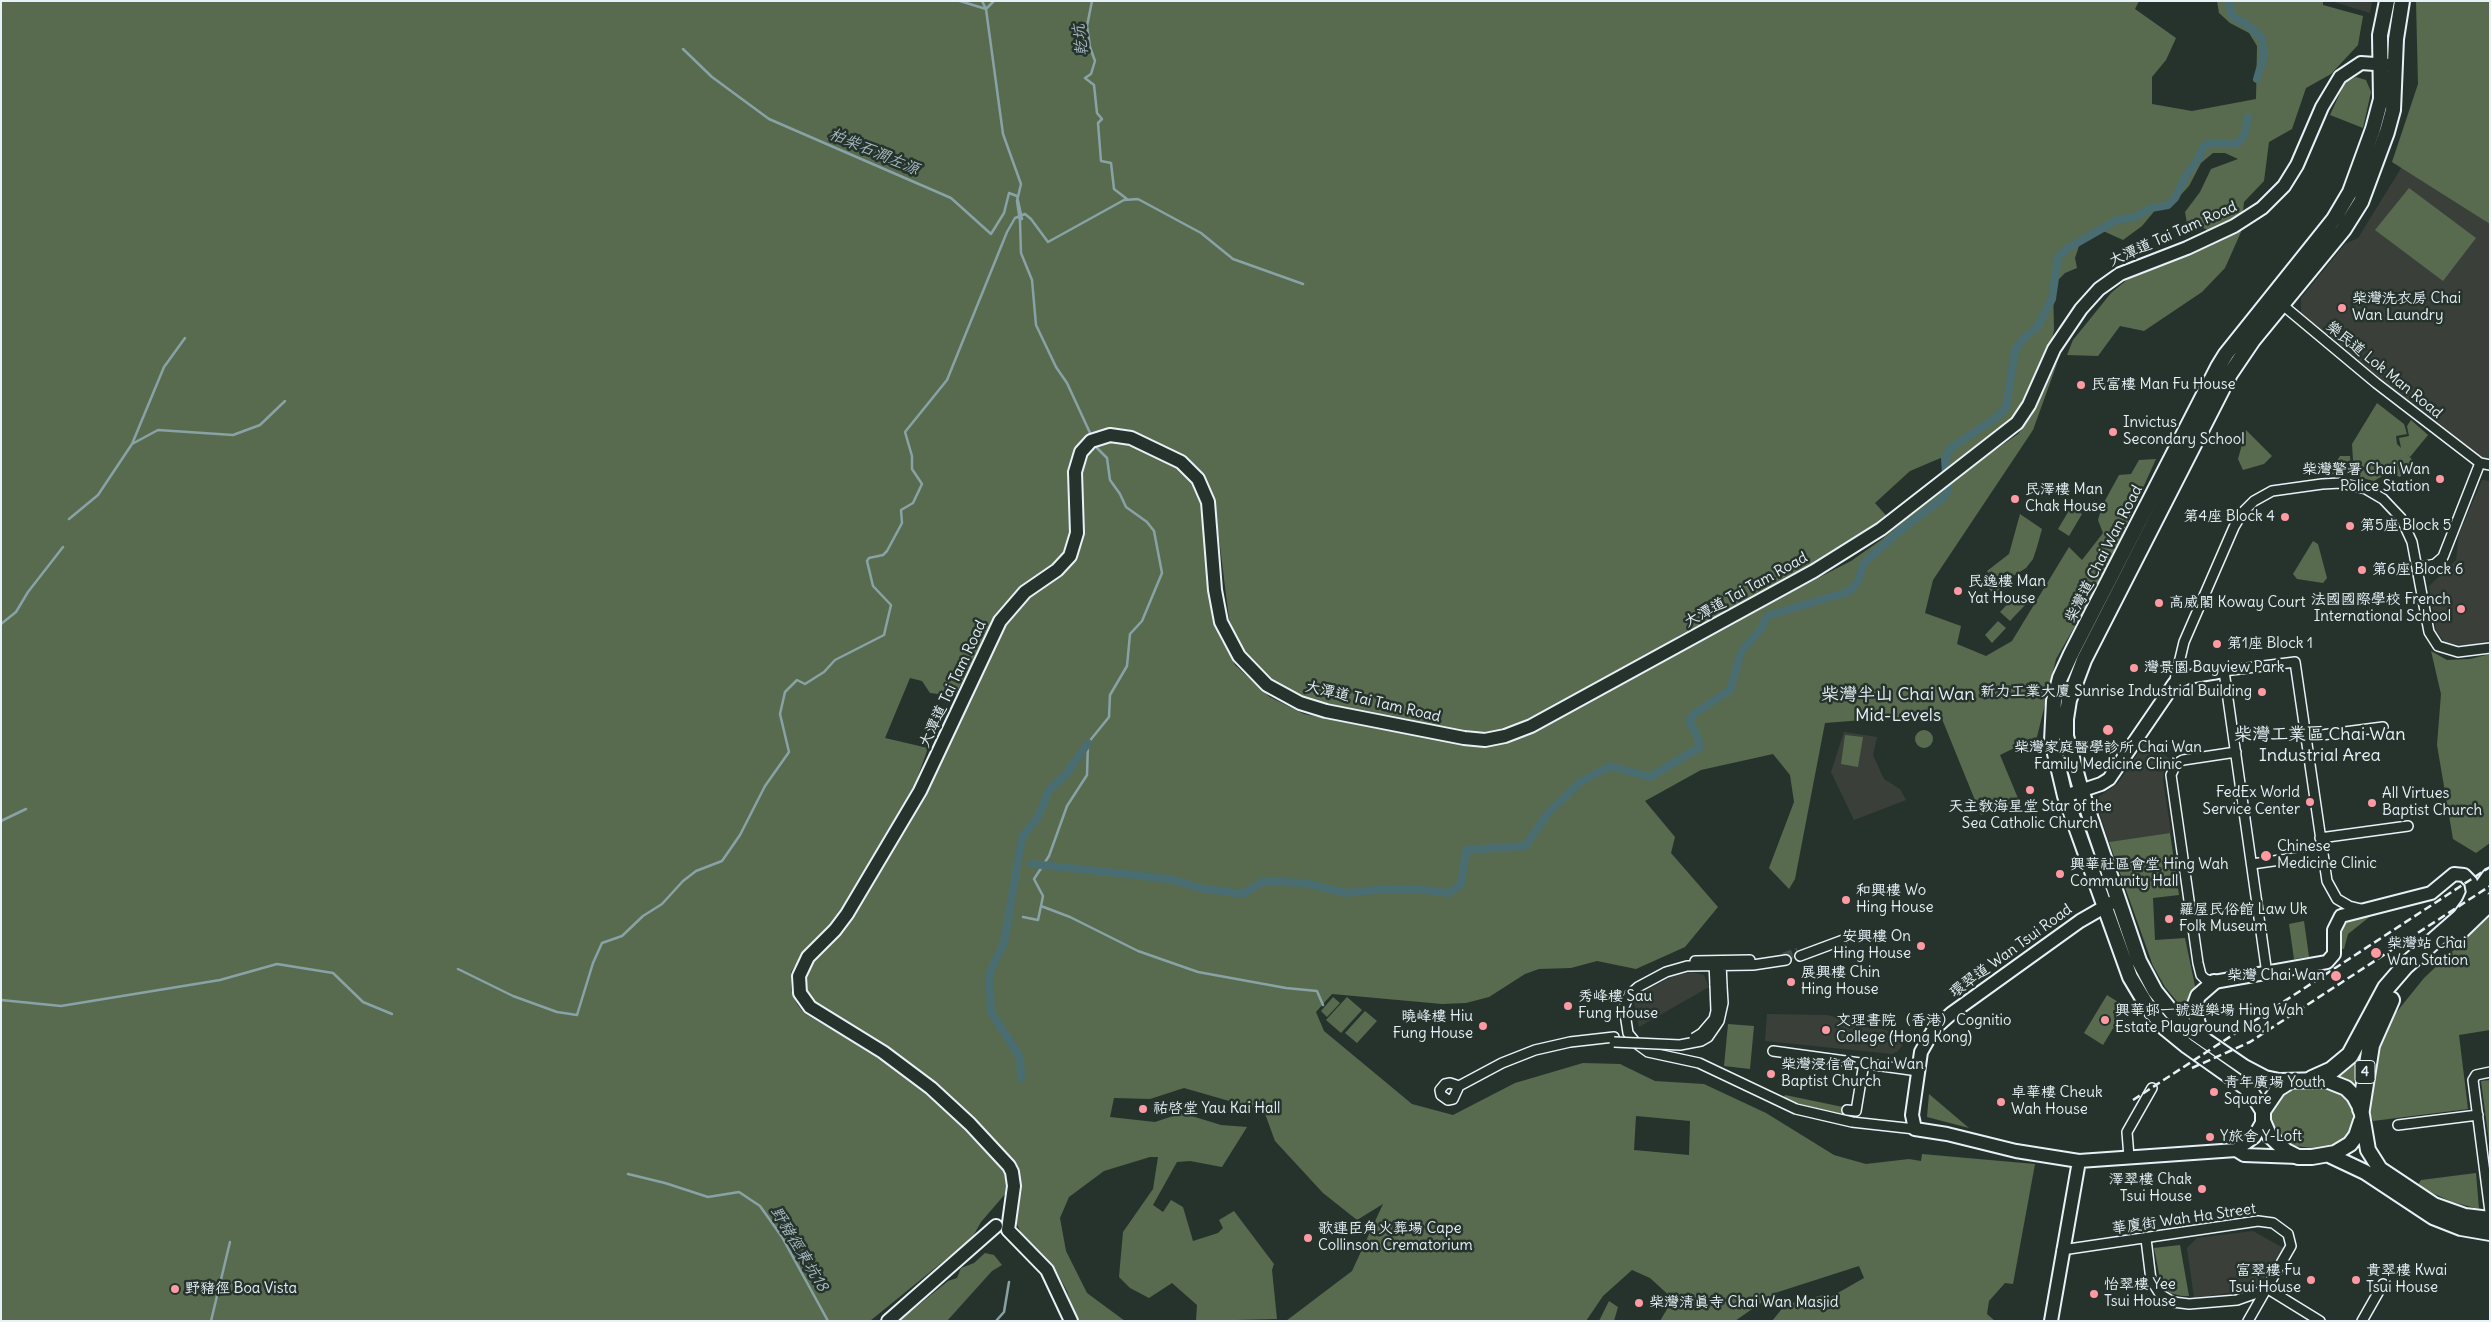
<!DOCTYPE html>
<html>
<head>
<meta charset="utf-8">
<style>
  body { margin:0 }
  #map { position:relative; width:2491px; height:1322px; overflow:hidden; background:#26332d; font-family:Delius,sans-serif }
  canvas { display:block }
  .frame { position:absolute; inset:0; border:2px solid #e8f1f8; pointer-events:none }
</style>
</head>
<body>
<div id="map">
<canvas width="2491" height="1322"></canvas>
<div class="frame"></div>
</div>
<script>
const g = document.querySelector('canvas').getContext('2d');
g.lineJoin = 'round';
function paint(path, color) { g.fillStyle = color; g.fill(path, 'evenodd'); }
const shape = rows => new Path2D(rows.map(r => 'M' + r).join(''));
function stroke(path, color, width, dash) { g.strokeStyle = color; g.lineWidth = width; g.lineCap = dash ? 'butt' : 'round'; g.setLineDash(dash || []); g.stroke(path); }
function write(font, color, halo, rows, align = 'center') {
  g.font = font + ' Delius,"LXGW WenKai TC",sans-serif'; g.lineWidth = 5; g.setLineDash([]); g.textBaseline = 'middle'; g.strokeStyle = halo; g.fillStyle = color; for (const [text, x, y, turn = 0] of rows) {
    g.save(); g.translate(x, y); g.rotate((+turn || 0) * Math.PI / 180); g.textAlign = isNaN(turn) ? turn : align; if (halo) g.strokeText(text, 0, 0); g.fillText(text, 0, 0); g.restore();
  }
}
paint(shape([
  [2331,1,2372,1,2370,13],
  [2403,165,2490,217,2490,460,2478,457,2301,315,2301,298,2345,244,2358,238],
  [2482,480,2490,481,2490,640,2470,646,2445,643,2436,631,2429,586,2456,560,2459,534],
  [1844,732,1877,737,1873,755,1884,779,1900,789,1906,800,1854,820,1831,772],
  [2145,743,2170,759,2164,769,2163,780,2171,833,2109,842,2097,805,2097,798,2118,783],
  [1691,972,1704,975,1709,987,1639,1027,1634,1002,1641,993,1673,976],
  [1767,1014,1827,1015,1909,1036,1898,1051,1892,1054,1765,1041],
  [2253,1231,2285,1249,2256,1289,2194,1298,2187,1248,2197,1238]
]), '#3a4039');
paint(shape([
  [1,1,2139,1,2135,9,2176,38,2166,60,2152,77,2152,104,2192,111,2256,99,2257,46,2249,33,2230,23,2219,13,2217,1,2323,1,2323,5,2363,16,2358,45,2331,74,2306,88,2292,129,2269,142,2264,181,2244,202,2241,232,2225,268,2202,292,2144,331,2120,326,2098,356,2067,355,2073,340,2111,293,2128,279,2214,242,2206,229,2187,223,2185,212,2200,192,2211,169,2238,159,2225,153,2213,153,2201,163,2189,186,2177,199,2157,208,2142,226,2123,240,2101,230,2081,240,2075,258,2077,268,2065,273,2053,285,2054,330,2050,349,2022,409,2016,418,1946,476,1943,457,1910,471,1875,503,1891,521,1845,550,1680,635,1622,673,1502,731,1485,734,1391,719,1308,703,1277,687,1245,658,1229,619,1215,506,1207,482,1198,469,1175,452,1125,430,1102,430,1083,440,1073,455,1069,472,1070,532,1064,552,1056,563,1025,583,992,621,955,696,930,693,922,681,910,678,885,738,928,748,915,785,841,913,805,950,791,972,791,990,797,1004,804,1013,896,1068,966,1129,1006,1174,1006,1193,981,1222,972,1238,870,1321,1,1321],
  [2416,1,2490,1,2490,224,2392,162,2418,84],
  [2356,77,2366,80,2371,92,2363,128,2330,115,2345,82],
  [2409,188,2476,238,2443,281,2375,230],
  [2058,361,2033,430,1933,580,1925,613,1961,626,1957,644,1986,656,2012,641,2069,547,2082,560,2103,533,2098,520,2102,506,2119,475,2131,474,2139,460,2156,459,2101,581,2056,659,2037,737,2000,755,2020,803,1981,815,1940,714,1825,723,1795,879,1789,889,1769,868,1794,802,1790,775,1773,754,1701,770,1645,801,1675,837,1671,853,1718,907,1685,947,1636,969,1597,961,1571,968,1539,969,1525,974,1489,997,1466,1003,1442,1004,1332,994,1316,1012,1324,1031,1412,1104,1453,1115,1515,1083,1583,1063,1620,1064,1655,1081,1704,1084,1766,1113,1834,1155,1866,1164,1909,1159,1921,1161,1922,1154,2035,1164,2013,1284,2005,1283,1989,1301,1987,1314,1995,1321,1772,1321,1785,1305,1823,1295,1829,1298,1864,1278,1859,1266,1775,1293,1735,1321,1660,1321,1673,1299,1650,1278,1632,1270,1603,1296,1586,1321,1286,1321,1352,1271,1383,1204,1357,1220,1323,1193,1275,1141,1264,1111,1184,1088,1150,1099,1114,1098,1110,1117,1155,1122,1182,1113,1221,1125,1247,1127,1222,1167,1190,1161,1177,1162,1153,1205,1163,1212,1171,1200,1183,1207,1193,1241,1218,1233,1223,1228,1219,1220,1234,1211,1274,1264,1272,1270,1277,1319,1196,1321,1197,1305,1172,1283,1149,1298,1130,1288,1119,1277,1123,1232,1153,1189,1158,1157,1150,1157,1104,1171,1069,1197,1060,1218,1066,1251,1087,1293,1125,1321,1077,1321,1067,1291,1054,1267,1022,1235,1011,1212,1020,1187,1018,1171,1014,1162,975,1120,903,1058,885,1045,812,1004,803,988,803,975,814,958,851,920,926,791,1002,628,1033,593,1064,572,1075,559,1083,533,1081,473,1087,455,1097,445,1112,441,1136,447,1175,466,1189,477,1196,487,1203,509,1217,622,1235,665,1270,697,1304,714,1389,731,1485,746,1505,743,1542,727,1686,646,1851,561,1881,540,1948,483,2018,434,2032,415],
  [1636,1116,1690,1121,1689,1155,1634,1150],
  [2377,403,2404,424,2407,434,2396,436,2397,444,2401,448,2399,438,2409,436,2407,426,2411,420,2428,435,2410,457,2405,451,2413,461,2400,477,2389,472,2374,481,2354,476,2352,444],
  [2246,430,2272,456,2264,464,2243,470,2238,459],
  [2340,456,2350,456,2352,475,2328,474],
  [2071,507,2082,514,2069,536,2058,529],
  [2020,514,2042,529,2037,547,2033,559,2026,568,2010,578,1995,595,1988,588,1995,581,1987,571,2009,554],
  [2313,541,2318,544,2327,578,2323,583,2297,579,2293,574],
  [2018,593,2028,602,2010,621,2000,612],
  [1998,621,2006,628,1992,643,1985,635],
  [2431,651,2447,660,2470,659,2490,654,2490,843,2476,853,2453,839,2437,745,2441,694],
  '1915 739a9 9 0 1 1 18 0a9 9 0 1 1-18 0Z',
  [1845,735,1863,737,1858,767,1841,764],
  [2170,833,2179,895,2153,898,2155,940,2185,938,2195,986,2184,1010,2165,987,2153,966,2109,842],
  [2377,911,2348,934,2344,949,2341,949,2338,927,2341,921],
  [2490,916,2490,1030,2459,1035,2468,1109,2373,1121,2367,1106,2372,1057,2395,1014,2424,978],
  [2304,921,2309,957,2294,959,2289,924],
  [2107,995,2126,1007,2103,1045,2084,1033],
  [1333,997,1340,1003,1327,1017,1321,1011],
  [1347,997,1362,1010,1341,1033,1326,1020],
  [1365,1011,1377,1021,1357,1043,1345,1033],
  [2376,1011,2358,1094,2348,1081,2334,1075],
  [1728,1024,1754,1026,1750,1069,1724,1066],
  [2490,1080,2490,1149,2481,1081],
  [2321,1085,2337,1089,2347,1097,2354,1116,2351,1132,2337,1146,2319,1149,2288,1145,2274,1131,2270,1122,2271,1110,2281,1095,2289,1091],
  [1929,1094,1969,1128,1927,1117],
  [1785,1095,1843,1107,1842,1114,1800,1104,1784,1097],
  [2476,1173,2479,1209,2452,1202,2417,1186,2421,1180],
  [2180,1245,2189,1296,2182,1296,2170,1293,2161,1284,2154,1248],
  [985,1253,994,1255,1002,1265,992,1271,947,1321,899,1321,948,1281,957,1278,961,1268,974,1263],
  [1609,1301,1618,1307,1614,1321,1599,1321]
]), '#586b4f');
stroke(shape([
  [960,1,986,9,994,1],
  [982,1,986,9,1003,134,1021,184,1017,201,1020,221,1021,253,1032,280,1036,325,1056,367,1067,383,1091,435],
  [1092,1,1087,26,1090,47,1095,61,1091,74,1085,78,1094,85,1097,113,1102,119,1098,123,1101,161,1111,163,1114,189,1127,199],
  [683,49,712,77,769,119,951,198,991,234,1004,213,1009,193,1017,196,1022,219],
  [132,444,158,430,233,435,260,425,285,401],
  [69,519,98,495,132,444,164,367,185,338],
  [1,624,16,612,28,592,63,547],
  [1,821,26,809],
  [1041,906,1043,896,1034,879,1049,856,1067,806,1087,775,1088,743,1109,717,1110,695,1127,666,1130,634,1142,621,1162,573,1154,531,1147,522,1126,507,1120,494,1110,480,1107,458,1097,448],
  [1023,917,1038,920,1041,906,1070,917,1138,951,1198,972,1286,988,1317,991,1323,1005],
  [458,969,513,996,557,1012,577,1015,593,963,602,943,622,936,643,916,662,904,683,881,696,871,722,861,740,835,765,786,789,752,780,714,785,692,797,680,805,684,824,672,835,660,884,635,891,605,873,586,867,561,869,558,883,555,887,551,902,523,901,510,913,503,922,484,912,469,912,456,905,432,947,380,1007,232,1015,218,1025,214,1031,219,1048,242,1124,200,1138,199,1201,233,1233,259,1303,284],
  [1,1000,61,1006,220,980,277,964,333,973,363,1002,392,1014],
  [628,1174,665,1183,708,1197,739,1192,760,1206,782,1237,828,1321],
  [211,1321,230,1242],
  [996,1321,1004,1312,1009,1282]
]), '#89a2a6', 2.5);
stroke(shape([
  [2228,1,2233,17,2245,23,2262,38,2264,55,2257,79],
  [1946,475,1945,458,1952,447,1997,417,2006,408,2015,350,2024,338,2037,327,2052,299,2058,257,2068,248,2117,220,2135,217,2151,208,2168,205,2175,198,2185,177,2199,158,2203,147,2208,144,2237,144,2244,135,2248,118],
  [1032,864,1136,875,1174,880,1200,888,1243,894,1264,881,1305,883,1346,893,1386,889,1425,890,1449,893,1461,885,1466,850,1525,846,1548,813,1580,782,1610,766,1650,777,1700,747,1696,733,1689,721,1695,713,1730,690,1741,652,1761,629,1767,616,1850,591,1858,581,1864,563,1897,533,1943,498,1947,492,1947,483],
  [1021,1078,1020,1057,991,1012,989,974,1004,943,1022,837,1038,817,1049,790,1066,774,1088,743]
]), '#496d70', 8);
stroke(shape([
  [1784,957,1798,952]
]), '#43504b', 9, [9, 4.5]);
const street = shape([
  [2279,302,2376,383,2480,463,2490,465],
  [2417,568,2435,564,2443,557,2480,463],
  [2174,684,2184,642,2234,527,2243,512,2254,501,2272,491,2322,484,2341,483,2366,489,2383,499,2401,518,2412,542,2429,632,2438,646,2458,652,2490,648],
  [2306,737,2383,727],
  [2320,838,2408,826],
  [2252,864,2323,854],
  [1800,956,1843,940],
  [1786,960,1753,965,1687,966,1666,972,1638,987,1629,995,1624,1007,1628,1033,1637,1044,1648,1052,1699,1063,1796,1109,1852,1122,1915,1129],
  [1695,961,1750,960],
  [1714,963,1715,985],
  [1721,963,1722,986],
  [2267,974,2224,671,2295,662,2327,881,2337,899,2349,906,2361,909],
  [2214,982,2205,979,2201,975,2198,963,2171,775,2176,764,2183,760,2236,752],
  [1773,1051,1918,1071],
  [2490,1072,2476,1075,2473,1080,2490,1212],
  [1459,1086,1453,1099,1448,1100,1441,1095,1440,1090,1445,1084,1450,1083,1459,1086,1502,1063,1535,1050,1570,1042,1614,1037],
  [1847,1110,1856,1111,1864,1063],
  [2398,1125,2478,1115],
  [2129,1157,2127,1132,2152,1088],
  [2146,1239,2151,1280,2160,1294,2173,1302,2189,1304,2237,1300,2268,1289],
  [2062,1250,2258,1221,2273,1223,2288,1234,2291,1246,2248,1321],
  [2268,1289,2320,1321],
  [2362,1321,2383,1284]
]);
const secondary = shape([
  [2065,796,2101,784,2109,779,2174,684,2188,677,2224,671],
  [2113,902,2080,921,1952,1013,1934,1029,1921,1052,1912,1115,1915,1129,1947,1134,2016,1151,2079,1161,2236,1150,2244,1155,2298,1157],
  [2214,982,2327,962,2334,954,2334,930,2341,916,2431,893,2454,874,2464,875,2471,882,2473,893,2469,902],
  [2236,1150,2254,1137,2263,1121],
  [1008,1230,1014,1186,1012,1172,1009,1166,970,1124,931,1088,883,1052,810,1007,800,993,799,976,808,957,835,930,847,914,920,791,1000,621,1025,592,1057,570,1070,556,1077,533,1075,472,1081,452,1091,441,1110,435,1131,438,1181,462,1198,479,1208,502,1215,590,1221,622,1239,656,1267,685,1300,703,1326,711,1464,738,1485,740,1505,736,1531,726,1814,571,1881,529,2017,423,2029,405,2054,349,2081,309,2099,289,2120,274,2187,248,2234,226,2262,208,2284,186,2297,165,2322,107,2340,77,2361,63,2389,65],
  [1008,1230,1047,1270,1071,1321],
  [888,1321,996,1226],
  [2051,1321,2079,1161]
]);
const primary = shape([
  [2402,1,2396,39,2393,110,2387,132,2361,202,2344,229,2253,340,2230,374,2084,660,2069,700,2066,719,2066,736,2081,790,2139,961,2155,991,2171,1011,2190,1030,2244,1067,2265,1078,2279,1081,2326,1080,2346,1088,2354,1096,2361,1109,2368,1150,2380,1169,2434,1205,2465,1216,2490,1219],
  [2201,1037,2194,1007,2198,996,2214,982],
  [2289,1082,2278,1089,2263,1111,2263,1121,2269,1135,2286,1151,2298,1157,2312,1157,2335,1153,2350,1144,2356,1136,2361,1121],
  [2263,1111,2253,1095,2245,1087,2187,1046,2165,1028,2148,1007,2130,977,2065,796,2052,741,2054,701,2060,678,2071,654,2218,367,2226,354,2334,219,2350,192,2373,129,2381,99,2380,35,2387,1],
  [2329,1155,2365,1172,2433,1217,2461,1228,2490,1233]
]);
const highway = shape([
  [2459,932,2490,902],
  [2312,1079,2332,1070,2350,1055,2386,988,2405,966,2461,917,2490,877],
  [2361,1109,2371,1045,2391,1000]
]);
stroke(street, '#e8f1f8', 12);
stroke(secondary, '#e8f1f8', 16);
stroke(primary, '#e8f1f8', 18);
stroke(highway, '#e8f1f8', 20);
stroke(street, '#26332d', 9);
stroke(secondary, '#26332d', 12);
stroke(primary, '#26332d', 14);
stroke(highway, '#26332d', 16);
stroke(shape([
  [2192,1068,2250,1042,2490,886],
  [2133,1100,2490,867]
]), '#e8f1f8', 2.5, [8, 4]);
const streetBridge = shape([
  [1694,1038,1702,1033,1714,1019,1716,1011,1715,985],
  [1614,1042,1680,1045,1701,1041,1708,1037,1719,1021,1723,1003,1722,986]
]);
stroke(streetBridge, '#e8f1f8', 12, []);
stroke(streetBridge, '#26332d', 9);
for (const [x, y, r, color] of [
  [2342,308,5,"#ff9aa2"],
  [2081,385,5,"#ff9aa2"],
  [2113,432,5,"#ff9aa2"],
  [2440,479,5,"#ff9aa2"],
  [2015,499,5,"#ff9aa2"],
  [2285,517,5,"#ff9aa2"],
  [2350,526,5,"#ff9aa2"],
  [2362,570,5,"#ff9aa2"],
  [1958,591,5,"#ff9aa2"],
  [2159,603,5,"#ff9aa2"],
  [2461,609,5,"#ff9aa2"],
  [2217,644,5,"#ff9aa2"],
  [2134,668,5,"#ff9aa2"],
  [2262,692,5,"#ff9aa2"],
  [2108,730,6,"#ff9aa2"],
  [2030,790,5,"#ff9aa2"],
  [2310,802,5,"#ff9aa2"],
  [2372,803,5,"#ff9aa2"],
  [2266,856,6,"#ff9aa2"],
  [2060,874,5,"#ff9aa2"],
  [1846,900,5,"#ff9aa2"],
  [2169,919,5,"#ff9aa2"],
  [1921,946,5,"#ff9aa2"],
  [2376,953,6,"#ff9aa2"],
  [2336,976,6,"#ff9aa2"],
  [1791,982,5,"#ff9aa2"],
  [1568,1006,5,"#ff9aa2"],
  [2105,1020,5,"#ff9aa2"],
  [1483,1026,5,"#ff9aa2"],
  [1826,1030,5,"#ff9aa2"],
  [1771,1074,5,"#ff9aa2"],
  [2214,1092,5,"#ff9aa2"],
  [2001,1102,5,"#ff9aa2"],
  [1143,1109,5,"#ff9aa2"],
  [2210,1137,5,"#ff9aa2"],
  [2202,1189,5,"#ff9aa2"],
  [1308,1238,5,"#ff9aa2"],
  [2311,1280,5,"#ff9aa2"],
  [2356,1280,5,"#ff9aa2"],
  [175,1289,5,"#ff9aa2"],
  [2094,1294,5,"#ff9aa2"],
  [1639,1303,5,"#ff9aa2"]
]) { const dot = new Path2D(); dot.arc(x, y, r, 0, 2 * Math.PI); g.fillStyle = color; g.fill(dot); stroke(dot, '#26332d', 2); }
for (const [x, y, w] of [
  [2365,1072,20]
]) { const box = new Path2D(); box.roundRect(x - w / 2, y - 11.5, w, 23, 4); g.fillStyle = '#26332d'; g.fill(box); stroke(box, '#e8f1f8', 1); }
write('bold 14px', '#e8f1f8', null, [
  ["4",2365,1072]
]);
write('15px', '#e8f1f8', '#26332d', [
  ["大潭道 Tai Tam Road",2173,234,-24],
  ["樂民道 Lok Man Road",2384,370,39],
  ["柴灣道 Chai Wan Road",2104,554,-63],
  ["大潭道 Tai Tam Road",1746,590,-29],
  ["大潭道 Tai Tam Road",953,684,-65],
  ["大潭道 Tai Tam Road",1373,702,13],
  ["環翠道 Wan Tsui Road",2011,951,-36],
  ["華廈街 Wah Ha Street",2184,1219,-8]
]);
write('15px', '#e8f1f8', '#26332d', [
  ["柴灣洗衣房 Chai",2352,299],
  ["Wan Laundry",2352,316],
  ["民富樓 Man Fu House",2091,385],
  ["Invictus",2123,423],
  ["Secondary School",2123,440],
  ["柴灣警署 Chai Wan",2430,470,"right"],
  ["Police Station",2430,487,"right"],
  ["民澤樓 Man",2025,490],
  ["Chak House",2025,507],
  ["第4座 Block 4",2275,517,"right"],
  ["第5座 Block 5",2360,526],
  ["第6座 Block 6",2372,570],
  ["民逸樓 Man",1968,582],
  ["Yat House",1968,599],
  ["法國國際學校 French",2451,600,"right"],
  ["International School",2451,617,"right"],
  ["高威閣 Koway Court",2169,603],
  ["第1座 Block 1",2227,644],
  ["灣景園 Bayview Park",2144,668],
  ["新力工業大廈 Sunrise Industrial Building",2252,692,"right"],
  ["柴灣家庭醫學診所 Chai Wan",2108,748,"center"],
  ["Family Medicine Clinic",2108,765,"center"],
  ["FedEx World",2300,793,"right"],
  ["Service Center",2300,810,"right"],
  ["All Virtues",2382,794],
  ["Baptist Church",2382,811],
  ["天主教海星堂 Star of the",2030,807,"center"],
  ["Sea Catholic Church",2030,824,"center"],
  ["Chinese",2277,847],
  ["Medicine Clinic",2277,864],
  ["興華社區會堂 Hing Wah",2070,865],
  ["Community Hall",2070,882],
  ["和興樓 Wo",1856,891],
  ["Hing House",1856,908],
  ["羅屋民俗館 Law Uk",2179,910],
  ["Folk Museum",2179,927],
  ["安興樓 On",1911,937,"right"],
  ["Hing House",1911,954,"right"],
  ["柴灣站 Chai",2387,944],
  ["Wan Station",2387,961],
  ["展興樓 Chin",1801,973],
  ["Hing House",1801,990],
  ["柴灣 Chai Wan",2325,976,"right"],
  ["秀峰樓 Sau",1578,997],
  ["Fung House",1578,1014],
  ["興華邨一號遊樂場 Hing Wah",2115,1011],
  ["Estate Playground No.1",2115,1028],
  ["曉峰樓 Hiu",1473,1017,"right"],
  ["Fung House",1473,1034,"right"],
  ["文理書院（香港）Cognitio",1836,1021],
  ["College (Hong Kong)",1836,1038],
  ["柴灣浸信會 Chai Wan",1781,1065],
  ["Baptist Church",1781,1082],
  ["青年廣場 Youth",2224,1083],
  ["Square",2224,1100],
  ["卓華樓 Cheuk",2011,1093],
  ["Wah House",2011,1110],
  ["祐啓堂 Yau Kai Hall",1153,1109],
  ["Y旅舍 Y-Loft",2220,1137],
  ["澤翠樓 Chak",2192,1180,"right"],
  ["Tsui House",2192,1197,"right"],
  ["歌連臣角火葬場 Cape",1318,1229],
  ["Collinson Crematorium",1318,1246],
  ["富翠樓 Fu",2301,1271,"right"],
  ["Tsui House",2301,1288,"right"],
  ["貴翠樓 Kwai",2366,1271],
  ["Tsui House",2366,1288],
  ["怡翠樓 Yee",2104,1285],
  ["Tsui House",2104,1302],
  ["野豬徑 Boa Vista",185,1289],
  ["柴灣清真寺 Chai Wan Masjid",1649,1303]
], 'left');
write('italic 16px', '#a8bcc2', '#26332d', [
  ["乾坑",1081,40,-97],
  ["柏柴石澗左源",874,152,23],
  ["野豬徑東坑18",799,1249,59]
]);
write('18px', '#e8f1f8', '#26332d', [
  ["柴灣半山 Chai Wan",1898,695],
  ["Mid-Levels",1898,716],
  ["柴灣工業區 Chai Wan",2320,735],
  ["Industrial Area",2320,756]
]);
</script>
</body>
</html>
